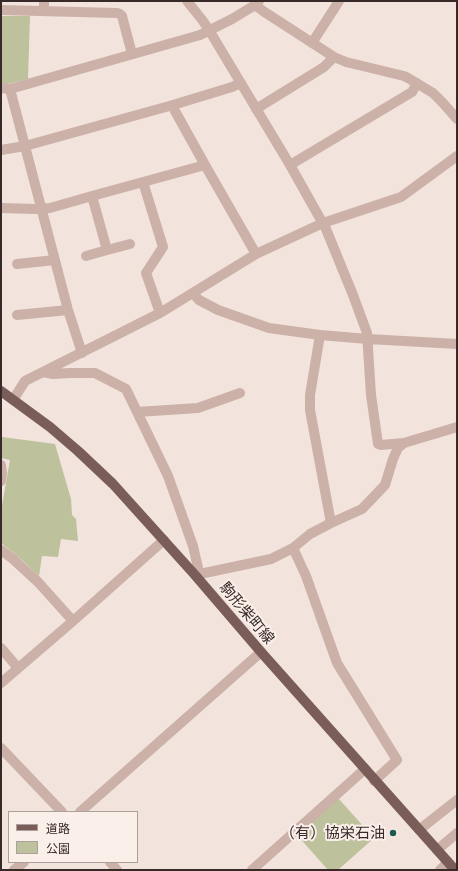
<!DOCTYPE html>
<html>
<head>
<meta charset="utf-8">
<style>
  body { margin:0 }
  #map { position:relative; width:458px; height:871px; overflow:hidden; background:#f2e3dc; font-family:Commissioner,"Noto Sans JP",sans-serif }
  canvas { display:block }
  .frame { position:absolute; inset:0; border:2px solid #372a28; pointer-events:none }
  .legend { position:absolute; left:8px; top:811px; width:130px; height:52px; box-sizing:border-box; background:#faefe9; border:1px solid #aca09c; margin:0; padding:5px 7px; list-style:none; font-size:12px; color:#372a28 }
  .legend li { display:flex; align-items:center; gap:8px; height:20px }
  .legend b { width:20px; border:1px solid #aca09c }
</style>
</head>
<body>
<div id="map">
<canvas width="458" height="871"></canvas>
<div class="frame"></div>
<ul class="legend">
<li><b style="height:5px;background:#7a5d59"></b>道路</li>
<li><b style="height:11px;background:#bdc29c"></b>公園</li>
</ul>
</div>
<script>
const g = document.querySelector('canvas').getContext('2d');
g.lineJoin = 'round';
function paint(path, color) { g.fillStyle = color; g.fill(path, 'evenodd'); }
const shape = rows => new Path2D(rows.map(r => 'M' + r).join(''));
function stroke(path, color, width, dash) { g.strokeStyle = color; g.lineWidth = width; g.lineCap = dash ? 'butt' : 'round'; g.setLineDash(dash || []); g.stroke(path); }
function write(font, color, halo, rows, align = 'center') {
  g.font = font + ' Commissioner,"Noto Sans JP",sans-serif'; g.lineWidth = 4; g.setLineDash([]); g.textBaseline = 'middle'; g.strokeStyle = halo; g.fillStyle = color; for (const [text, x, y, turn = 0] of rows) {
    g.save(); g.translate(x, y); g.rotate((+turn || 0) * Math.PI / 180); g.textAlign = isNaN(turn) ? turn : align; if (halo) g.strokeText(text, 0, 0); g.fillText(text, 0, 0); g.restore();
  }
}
paint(shape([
  [1,16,30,16,28,79,8,84,1,84],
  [2,437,55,444,71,499,72,515,76,519,78,541,61,539,58,557,42,556,39,576,21,559,1,543,1,511,10,460,1,458,1,442],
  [338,798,374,838,338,870,328,870,297,835]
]), '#bdc29c');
stroke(shape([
  [187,1,203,21,209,30,290,165,326,229,353,295,367,333,371,395,378,444,381,445,404,443,457,427],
  [255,5,263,11,334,57,346,62,404,76,408,78,433,93,443,103,457,119],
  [1,10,117,13,120,14,122,16,132,54],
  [44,11,44,1],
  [312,43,339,1],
  [1,88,10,89,200,35,232,19,255,5,259,1],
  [10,89,68,310,82,353],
  [173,105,175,111,205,165,256,254],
  [256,109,324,67,334,57],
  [1,150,25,146,173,105,232,87,241,83],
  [290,165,412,92,417,83],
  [143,182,163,247,146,273,160,313],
  [92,196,107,250],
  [1,208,35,209,50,208,92,196,205,165],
  [86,256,107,250,130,244],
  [17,264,55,260],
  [193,293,199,300,218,310,269,328,320,335,368,339,457,344],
  [17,315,68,310],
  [320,335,310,395,310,410,331,523],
  [43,372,53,374,69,373,95,373,126,389,168,476,193,546,198,568,195,575],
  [13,400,25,381,160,313,256,254,323,223,401,197,457,156],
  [137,412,198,408,240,393],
  [1,465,2,473,1,481],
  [293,548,306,576,337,663,397,760,374,781],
  [1,550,13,559,38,582,73,621],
  [195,575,271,559,293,548,310,534,331,523,362,509,385,485,393,459,398,448,404,443],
  [1,648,18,668],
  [1,683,73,621,164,540],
  [1,748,62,812],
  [80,812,261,652],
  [419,830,457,800],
  [437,850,457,833],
  [110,862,117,870],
  [14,870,24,862],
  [252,870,365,769],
  [440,870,448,862]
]), '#cbb1a8', 10);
stroke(shape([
  [1,391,50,427,78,451,113,484,195,575,261,652,455,870]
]), '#7a5d59', 10);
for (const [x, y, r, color] of [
  [393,833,4,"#1d5a51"]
]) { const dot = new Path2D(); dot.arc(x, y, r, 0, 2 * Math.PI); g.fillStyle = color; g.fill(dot); stroke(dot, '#faefe9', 1.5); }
write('15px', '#372a28', '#faefe9', [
  ["駒形柴町線",247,613,50]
]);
write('15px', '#372a28', '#faefe9', [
  ["（有）協栄石油",385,833]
], 'right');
</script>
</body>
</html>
